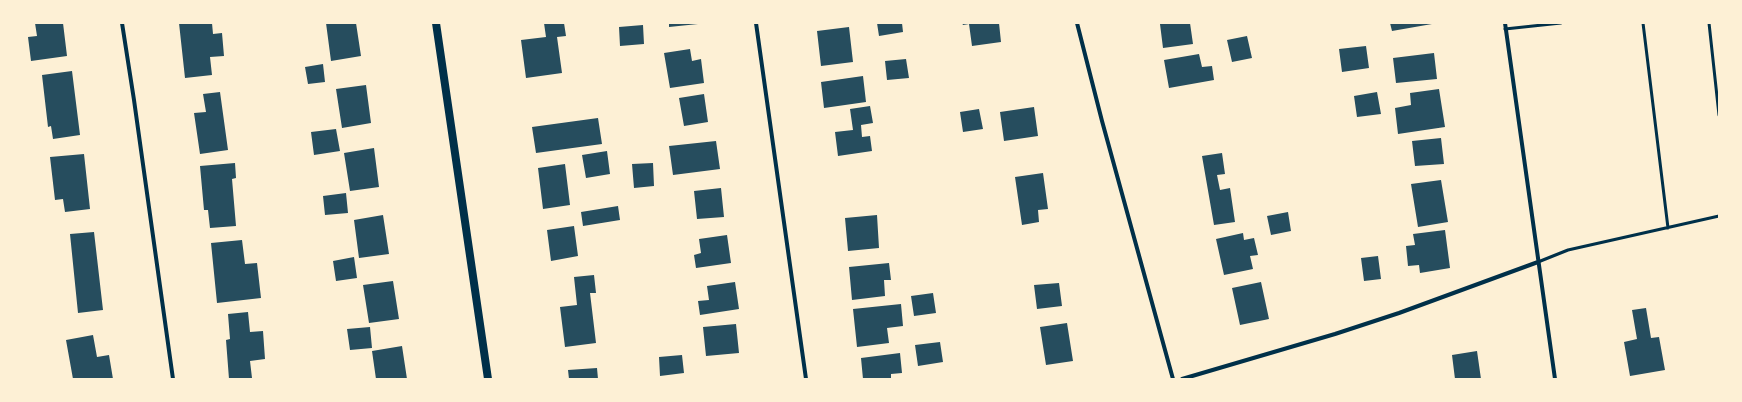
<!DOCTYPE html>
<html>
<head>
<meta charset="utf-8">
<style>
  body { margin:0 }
  #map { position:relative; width:1742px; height:402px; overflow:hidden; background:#fdf0d5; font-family:Helvetica,sans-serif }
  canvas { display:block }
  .frame { position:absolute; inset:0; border:24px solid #fdf0d5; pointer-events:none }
</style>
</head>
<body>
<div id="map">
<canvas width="1742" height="402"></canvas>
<div class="frame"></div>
</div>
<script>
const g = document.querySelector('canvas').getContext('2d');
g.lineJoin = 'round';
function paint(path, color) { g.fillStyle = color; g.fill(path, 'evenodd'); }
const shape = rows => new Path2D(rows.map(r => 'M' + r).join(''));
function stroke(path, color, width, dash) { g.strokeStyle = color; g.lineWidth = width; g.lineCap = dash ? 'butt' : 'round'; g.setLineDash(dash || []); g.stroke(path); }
paint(shape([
  [35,23,63,23,67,56,31,61,28,37,37,36],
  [179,23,212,23,213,34,222,33,224,56,210,57,212,75,185,78],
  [326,23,356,23,361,56,331,61],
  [544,23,564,23,566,36,557,37,562,73,526,78,521,40,546,37],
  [669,23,698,23,698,24,669,27],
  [877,23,902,23,903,32,879,36],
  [962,23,999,23,1001,42,972,46,969,24,963,25],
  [1164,23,1190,23,1193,44,1163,48,1160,24],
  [1390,23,1432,23,1432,24,1392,31],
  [643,25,644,44,620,46,619,27],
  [849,27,853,62,821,66,817,31],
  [1247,36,1252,58,1232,62,1227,40],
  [1366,46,1369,68,1342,72,1339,49],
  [690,49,692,61,701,59,704,83,670,88,664,53],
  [1434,53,1437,79,1396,83,1393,58],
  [1199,54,1202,67,1212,66,1214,80,1169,88,1164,60],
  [906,59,909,78,887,80,885,61],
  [323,64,325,82,308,84,305,67],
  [72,71,80,135,53,139,51,126,48,127,42,75],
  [863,76,866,102,824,108,821,82],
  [366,85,371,123,342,128,336,89],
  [1439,89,1445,127,1398,134,1395,108,1411,105,1410,93],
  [220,92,228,150,200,154,194,113,206,112,203,94],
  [1377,92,1381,114,1357,117,1354,96],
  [704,94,708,122,684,126,679,98],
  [870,106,873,123,861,125,862,137,870,136,872,151,838,156,835,132,853,130,850,109],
  [1034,107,1038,136,1004,141,1000,112],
  [979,109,983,129,963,132,960,112],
  [598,118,602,144,536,153,532,127],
  [336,129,340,151,314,155,311,132],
  [1441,138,1444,164,1415,166,1412,141],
  [716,141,720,169,673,175,669,146],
  [374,148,379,187,350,191,344,153],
  [607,151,610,174,586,178,582,155],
  [1222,153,1225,174,1217,175,1220,190,1230,188,1235,222,1214,225,1202,156],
  [84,154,90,209,65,212,63,199,55,200,50,157],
  [235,163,236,178,232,179,236,226,210,228,208,210,204,210,200,166],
  [653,163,654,186,634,188,632,164],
  [565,164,570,205,543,209,538,168],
  [1043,173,1048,209,1038,210,1039,222,1022,225,1015,177],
  [1441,180,1448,222,1418,227,1411,184],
  [721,188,724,217,697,219,694,191],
  [346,193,348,213,325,215,323,196],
  [618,206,620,220,583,226,581,212],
  [1288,212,1291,231,1271,235,1267,216],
  [383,215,389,254,359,258,354,220],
  [877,215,879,248,848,251,845,218],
  [574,226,578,256,551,261,547,230],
  [1445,230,1450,268,1420,273,1419,265,1408,266,1406,246,1415,245,1413,234],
  [94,232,103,310,78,313,70,234],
  [1243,233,1244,240,1254,238,1258,255,1250,256,1253,269,1224,275,1216,239],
  [727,235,731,263,696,268,694,255,701,253,699,239],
  [242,240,245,264,257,263,261,298,217,303,211,243],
  [1378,256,1381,279,1364,281,1361,258],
  [354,257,357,278,336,281,333,261],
  [889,263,891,280,884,280,885,296,852,300,849,267],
  [594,275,596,293,590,293,596,343,565,347,560,307,577,305,574,277],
  [393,281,399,319,369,323,363,285],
  [735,282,739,309,700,315,698,301,709,300,707,286],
  [1261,282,1269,319,1240,325,1232,288],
  [1059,283,1062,306,1037,309,1034,285],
  [933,293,936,313,914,316,911,296],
  [901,304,903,326,887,328,889,343,857,347,853,309],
  [1646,308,1651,338,1659,337,1665,370,1630,376,1624,342,1637,339,1632,310],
  [248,312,250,332,263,331,265,359,250,361,252,378,229,379,226,340,230,339,228,314],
  [1067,323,1073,361,1046,365,1040,327],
  [736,324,739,353,706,356,703,327],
  [370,327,372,348,350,350,347,329],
  [93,335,97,357,109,355,113,379,73,379,66,340],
  [940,342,943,362,918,366,915,345],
  [402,346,407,379,376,379,372,351],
  [1477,351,1481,379,1455,379,1452,355],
  [900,353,902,373,891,374,891,379,863,379,861,358],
  [682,355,684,373,660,376,659,357],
  [597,368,598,379,569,379,568,370]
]), '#264d5e');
stroke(shape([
  [1643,23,1668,228],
  [1709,23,1719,115],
  [1505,29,1561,23],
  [1538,262,1568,250,1719,216]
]), '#003049', 3);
stroke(shape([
  [122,23,134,100,173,379],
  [756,23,806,379],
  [1077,23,1102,121,1173,379],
  [1505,23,1555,379],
  [1182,379,1335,334,1399,313,1538,262]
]), '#003049', 4);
stroke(shape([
  [436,23,488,379]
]), '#003049', 8);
</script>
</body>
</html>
